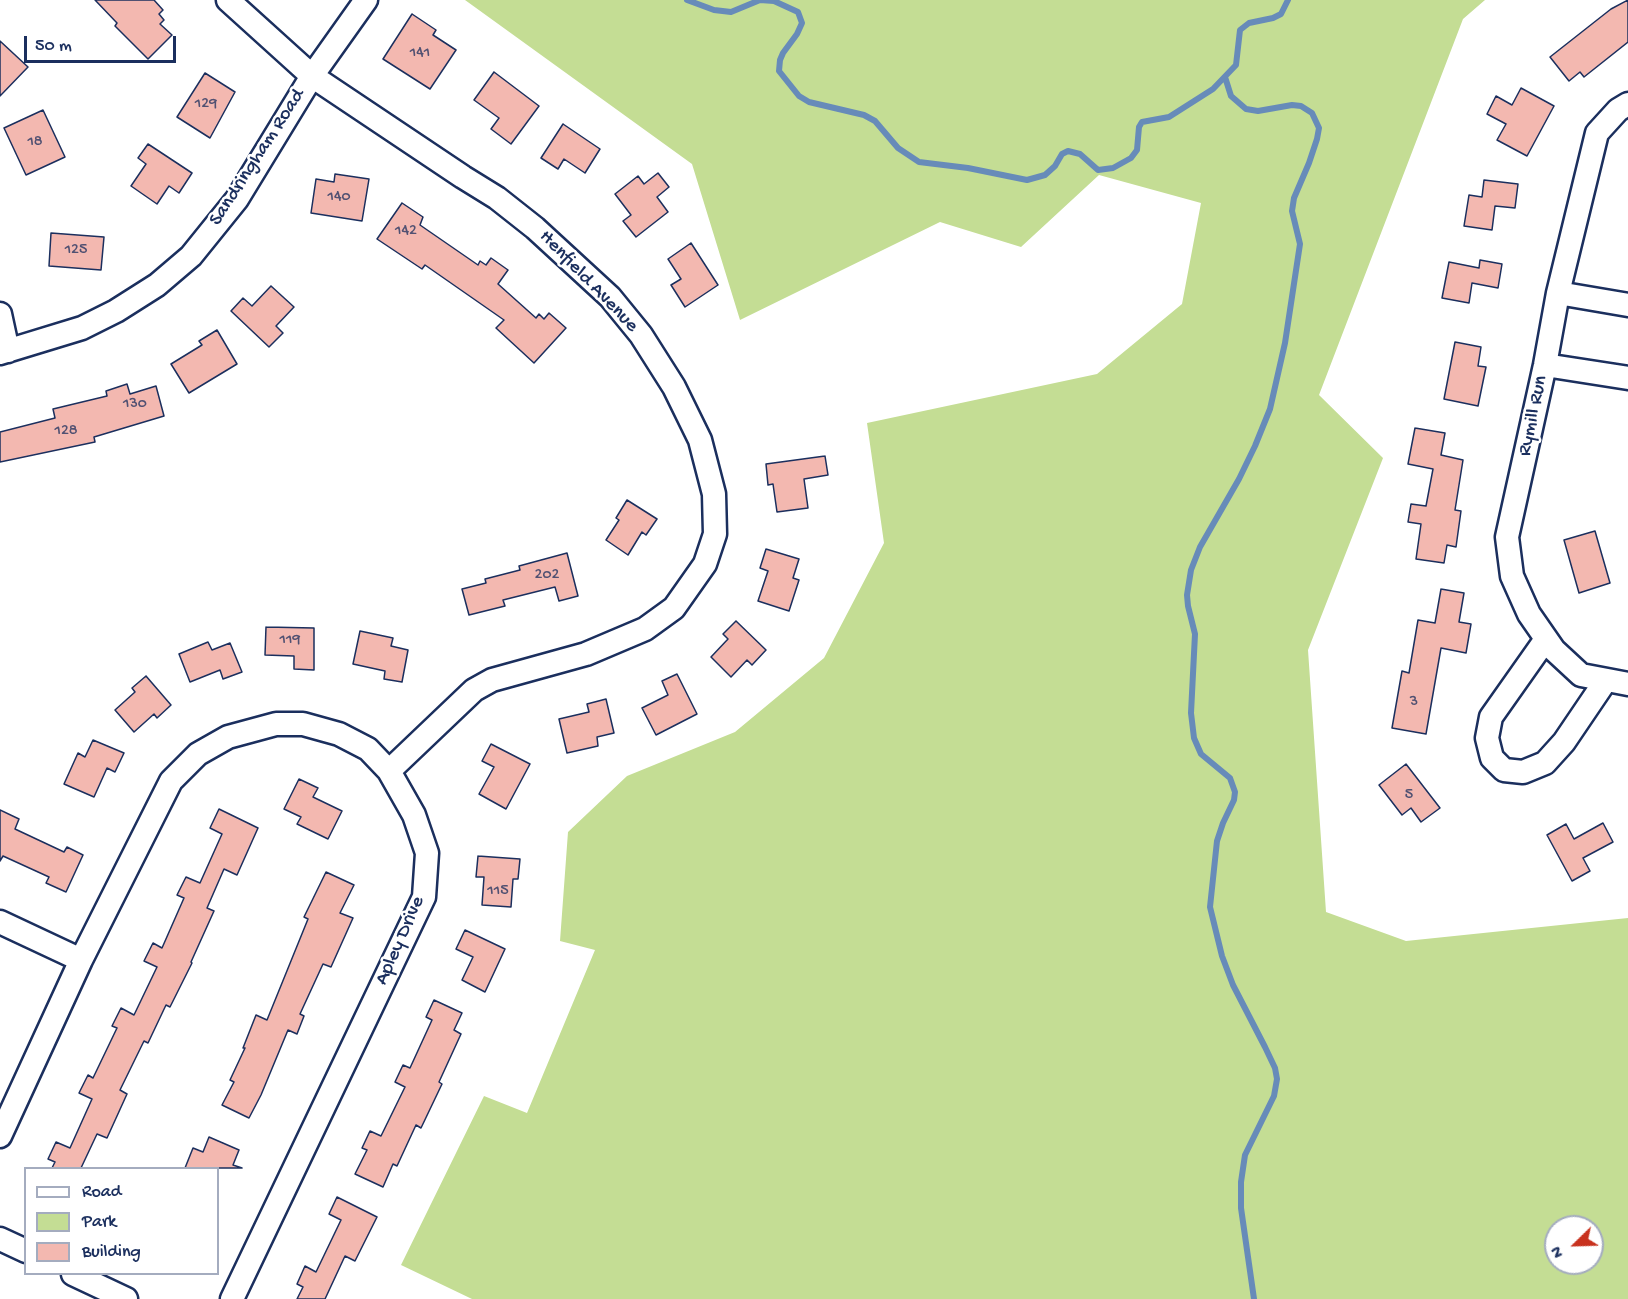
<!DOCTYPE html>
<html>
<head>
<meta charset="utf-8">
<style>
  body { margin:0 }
  #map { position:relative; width:1628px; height:1299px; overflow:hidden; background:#fff; font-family:"Gochi Hand",sans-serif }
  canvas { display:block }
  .legend { position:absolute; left:24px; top:1167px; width:195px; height:108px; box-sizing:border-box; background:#fff; border:2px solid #a4acbf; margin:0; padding:8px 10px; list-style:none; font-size:18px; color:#1b2f5e }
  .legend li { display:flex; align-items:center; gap:12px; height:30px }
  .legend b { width:30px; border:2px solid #a4acbf }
  .north { position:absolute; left:1544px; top:1215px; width:60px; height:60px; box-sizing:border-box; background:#fff; border:2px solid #a4acbf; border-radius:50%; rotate:247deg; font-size:16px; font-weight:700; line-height:24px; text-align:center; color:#1b2f5e }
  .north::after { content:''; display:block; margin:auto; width:21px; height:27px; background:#c8321e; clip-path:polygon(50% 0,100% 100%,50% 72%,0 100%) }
  .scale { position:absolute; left:24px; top:36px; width:152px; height:27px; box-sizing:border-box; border:3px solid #1b2f5e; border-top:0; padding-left:8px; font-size:18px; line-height:21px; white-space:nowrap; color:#1b2f5e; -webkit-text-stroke:4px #fff; paint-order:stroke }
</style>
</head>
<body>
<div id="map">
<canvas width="1628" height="1299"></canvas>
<ul class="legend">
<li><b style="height:8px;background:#fff"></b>Road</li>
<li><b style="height:16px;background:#c4dd94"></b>Park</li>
<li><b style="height:16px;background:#f3b8b0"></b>Building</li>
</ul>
<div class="north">N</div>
<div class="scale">50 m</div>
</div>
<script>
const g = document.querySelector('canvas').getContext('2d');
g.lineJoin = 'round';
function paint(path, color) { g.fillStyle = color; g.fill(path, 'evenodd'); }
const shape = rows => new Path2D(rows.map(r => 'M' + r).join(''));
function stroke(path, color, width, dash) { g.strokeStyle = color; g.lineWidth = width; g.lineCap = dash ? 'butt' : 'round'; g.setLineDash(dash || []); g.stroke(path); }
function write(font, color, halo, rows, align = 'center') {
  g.font = font + ' "Gochi Hand",sans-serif'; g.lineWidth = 5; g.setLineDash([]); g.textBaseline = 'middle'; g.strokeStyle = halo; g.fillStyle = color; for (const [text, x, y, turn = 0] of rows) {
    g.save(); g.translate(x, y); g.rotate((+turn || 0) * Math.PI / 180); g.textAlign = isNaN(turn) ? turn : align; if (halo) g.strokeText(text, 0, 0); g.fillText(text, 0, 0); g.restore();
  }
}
paint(shape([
  [465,0,1485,0,1463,19,1319,395,1383,458,1308,650,1326,912,1406,941,1628,918,1628,1299,472,1299,401,1265,484,1096,527,1113,595,950,560,941,568,832,627,776,735,732,824,658,884,543,867,423,1097,374,1182,304,1201,203,1099,175,1021,247,940,222,740,320,692,164],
  [1556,1227,1592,1227,1592,1263,1556,1263]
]), '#c4dd94');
stroke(shape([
  [687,0,714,10,731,12,760,0,774,1,798,12,802,23,797,34,783,53,780,60,779,71,799,96,809,102,864,115,875,121,898,148,919,162,968,168,1027,180,1045,175,1055,166,1062,154,1068,151,1080,154,1098,170,1113,168,1131,158,1137,150,1139,127,1142,122,1169,117,1213,89,1236,65,1240,30,1249,23,1273,18,1281,14,1288,0],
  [1225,77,1231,96,1246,109,1258,111,1292,105,1301,106,1312,113,1319,128,1317,139,1309,163,1294,198,1292,211,1300,244,1285,343,1270,409,1255,446,1239,479,1200,547,1191,570,1187,595,1188,606,1195,634,1191,713,1194,738,1201,754,1230,778,1235,792,1234,800,1223,823,1217,841,1210,907,1222,956,1233,985,1265,1047,1275,1068,1277,1079,1274,1096,1245,1155,1241,1182,1241,1208,1254,1299]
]), '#678bb9', 6);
const building = shape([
  [95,0,154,0,163,10,159,14,164,20,160,24,172,35,148,59,115,26,117,23,95,0],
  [1628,0,1628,42,1584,77,1580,72,1569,81,1550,57,1611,9,1628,0],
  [412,14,436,30,433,35,456,50,430,89,383,59,412,14],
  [0,41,28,67,0,96,0,41],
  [494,72,539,106,511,144,491,129,499,118,474,100,494,72],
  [205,73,235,92,210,138,177,117,205,73],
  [1521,88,1554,106,1527,156,1497,140,1506,124,1487,114,1496,96,1512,105,1521,88],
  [43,110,65,157,26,175,4,128,43,110],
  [563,124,600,149,585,173,564,159,558,169,541,158,563,124],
  [148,144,192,173,179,193,169,186,157,204,131,186,146,164,138,158,148,144],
  [658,173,669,187,657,197,668,212,636,237,623,221,631,215,615,194,638,176,644,184,658,173],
  [335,174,369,179,362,221,311,213,316,179,334,182,335,174],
  [1484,180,1518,184,1515,208,1495,206,1492,230,1464,226,1469,195,1482,197,1484,180],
  [402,203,423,217,420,225,478,265,480,261,486,265,491,258,508,270,498,284,536,318,539,314,544,319,549,313,566,328,534,363,496,328,504,320,425,265,422,269,377,239,402,203],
  [51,233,104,237,101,270,49,266,51,233],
  [691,243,718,285,685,307,671,285,681,279,668,259,691,243],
  [1480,260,1502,264,1498,288,1472,283,1469,303,1442,298,1449,262,1479,268,1480,260],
  [271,286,294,307,276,326,283,333,269,347,231,311,243,298,252,306,271,286],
  [217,330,237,364,189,393,171,364,202,345,199,341,217,330],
  [1455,342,1481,347,1478,366,1486,367,1478,406,1444,399,1455,342],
  [127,384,130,394,156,386,164,416,94,437,95,442,0,462,0,432,55,418,53,409,107,396,106,391,127,384],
  [1415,428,1445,433,1441,455,1463,460,1455,510,1461,511,1456,547,1447,545,1444,563,1416,559,1421,524,1408,522,1411,504,1426,506,1433,469,1408,464,1415,428],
  [825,456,828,475,804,479,808,508,777,512,773,484,768,485,766,464,825,456],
  [627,500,657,519,646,535,642,532,628,555,606,540,619,520,616,518,627,500],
  [1595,531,1610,583,1579,593,1564,540,1595,531],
  [766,549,799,559,793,578,799,580,789,611,758,601,768,571,760,568,766,549],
  [567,553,578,596,559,601,555,587,503,600,505,606,469,615,462,589,486,583,485,579,520,570,519,566,567,553],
  [1441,589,1464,593,1459,622,1471,624,1466,653,1441,648,1426,734,1392,728,1402,671,1409,673,1418,620,1435,623,1441,589],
  [736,621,766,650,752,665,747,660,731,677,711,657,728,639,723,634,736,621],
  [266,627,314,628,314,670,294,669,294,656,265,655,266,627],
  [360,631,393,638,391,646,408,650,402,682,384,679,385,671,353,664,360,631],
  [208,642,212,650,230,643,242,672,223,679,220,670,190,682,179,654,208,642],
  [677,674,697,714,656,735,642,708,668,695,662,681,677,674],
  [146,676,171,705,157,718,154,714,134,732,115,710,135,692,132,688,146,676],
  [606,699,614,733,597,737,598,746,567,753,559,719,589,712,587,704,606,699],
  [93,740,124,753,115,772,107,768,94,797,64,784,78,753,85,757,93,740],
  [491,744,530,764,506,809,479,794,494,767,482,761,491,744],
  [1406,764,1440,808,1421,822,1411,808,1402,815,1379,785,1406,764],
  [299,779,318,788,313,797,342,811,328,839,297,824,301,817,284,809,299,779],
  [219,809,258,828,237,875,224,869,207,908,214,911,191,962,192,963,170,1007,166,1005,148,1043,144,1041,120,1090,127,1094,107,1138,97,1134,81,1168,52,1168,55,1162,48,1159,56,1142,70,1148,92,1099,79,1093,88,1075,93,1078,117,1028,112,1026,121,1008,134,1015,157,967,144,961,153,943,162,948,184,898,177,895,186,877,200,883,222,834,210,828,219,809],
  [0,810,19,819,15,829,64,852,67,847,83,855,66,892,46,883,49,877,3,856,0,861,0,810],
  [1603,823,1613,842,1583,858,1590,871,1572,881,1547,835,1566,824,1574,839,1603,823],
  [478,856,520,859,518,879,513,879,511,907,482,905,484,877,476,877,478,856],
  [326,872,354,885,340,913,353,918,331,967,323,964,300,1014,304,1016,297,1034,288,1030,261,1095,249,1118,222,1105,234,1082,230,1080,245,1048,243,1048,256,1015,267,1020,308,919,304,917,326,872],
  [465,930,505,949,485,992,462,980,473,957,456,949,465,930],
  [434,1000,462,1013,454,1030,461,1034,439,1082,442,1084,421,1128,416,1125,397,1166,393,1164,383,1187,355,1174,367,1150,362,1148,370,1131,381,1136,405,1087,395,1082,403,1065,410,1068,432,1020,426,1017,434,1000],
  [209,1137,239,1150,233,1165,242,1168,185,1168,193,1148,203,1152,209,1137],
  [337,1197,377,1217,355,1261,345,1256,325,1299,297,1299,303,1287,297,1284,305,1266,316,1272,341,1220,329,1214,337,1197]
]);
paint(building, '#f3b8b0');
stroke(building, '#1b2f5e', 1.5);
const minor = shape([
  [228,0,312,76,463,177,497,198,535,228,610,297,641,335,674,387,700,440,714,494,715,534,705,564,674,608,645,629,586,654,492,680,474,690,389,771],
  [1628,104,1618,110,1597,133,1558,293,1545,365,1507,537,1512,576,1529,614,1554,650,1581,675,1628,684],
  [1558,293,1628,305],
  [0,314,8,351],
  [0,353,82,328,116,311,157,285,191,256,237,199,312,76,366,0],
  [1545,365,1628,378],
  [1546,639,1491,717,1487,738,1492,758,1504,770,1523,772,1545,763,1564,742,1606,680],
  [0,922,81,960],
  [0,1136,81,960,171,781,198,754,228,737,276,724,303,724,339,734,368,749,389,771,414,815,427,853,424,897,232,1299],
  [0,1239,26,1251],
  [73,1274,126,1299]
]);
stroke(minor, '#1b2f5e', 27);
stroke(minor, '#fff', 22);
write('16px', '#515172', null, [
  ["141",420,54],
  ["129",206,105],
  ["18",35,143],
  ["140",339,198],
  ["142",406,232],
  ["125",76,251],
  ["130",135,405],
  ["128",66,432],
  ["202",547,576],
  ["119",290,641],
  ["3",1414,703],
  ["5",1409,796],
  ["115",498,892]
]);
write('20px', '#1b2f5e', '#fff', [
  ["Sandringham Road",258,158,-57],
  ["Henfield Avenue",588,282,46],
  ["Rymill Run",1534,416,-78],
  ["Apley Drive",401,941,-66]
]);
</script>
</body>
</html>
